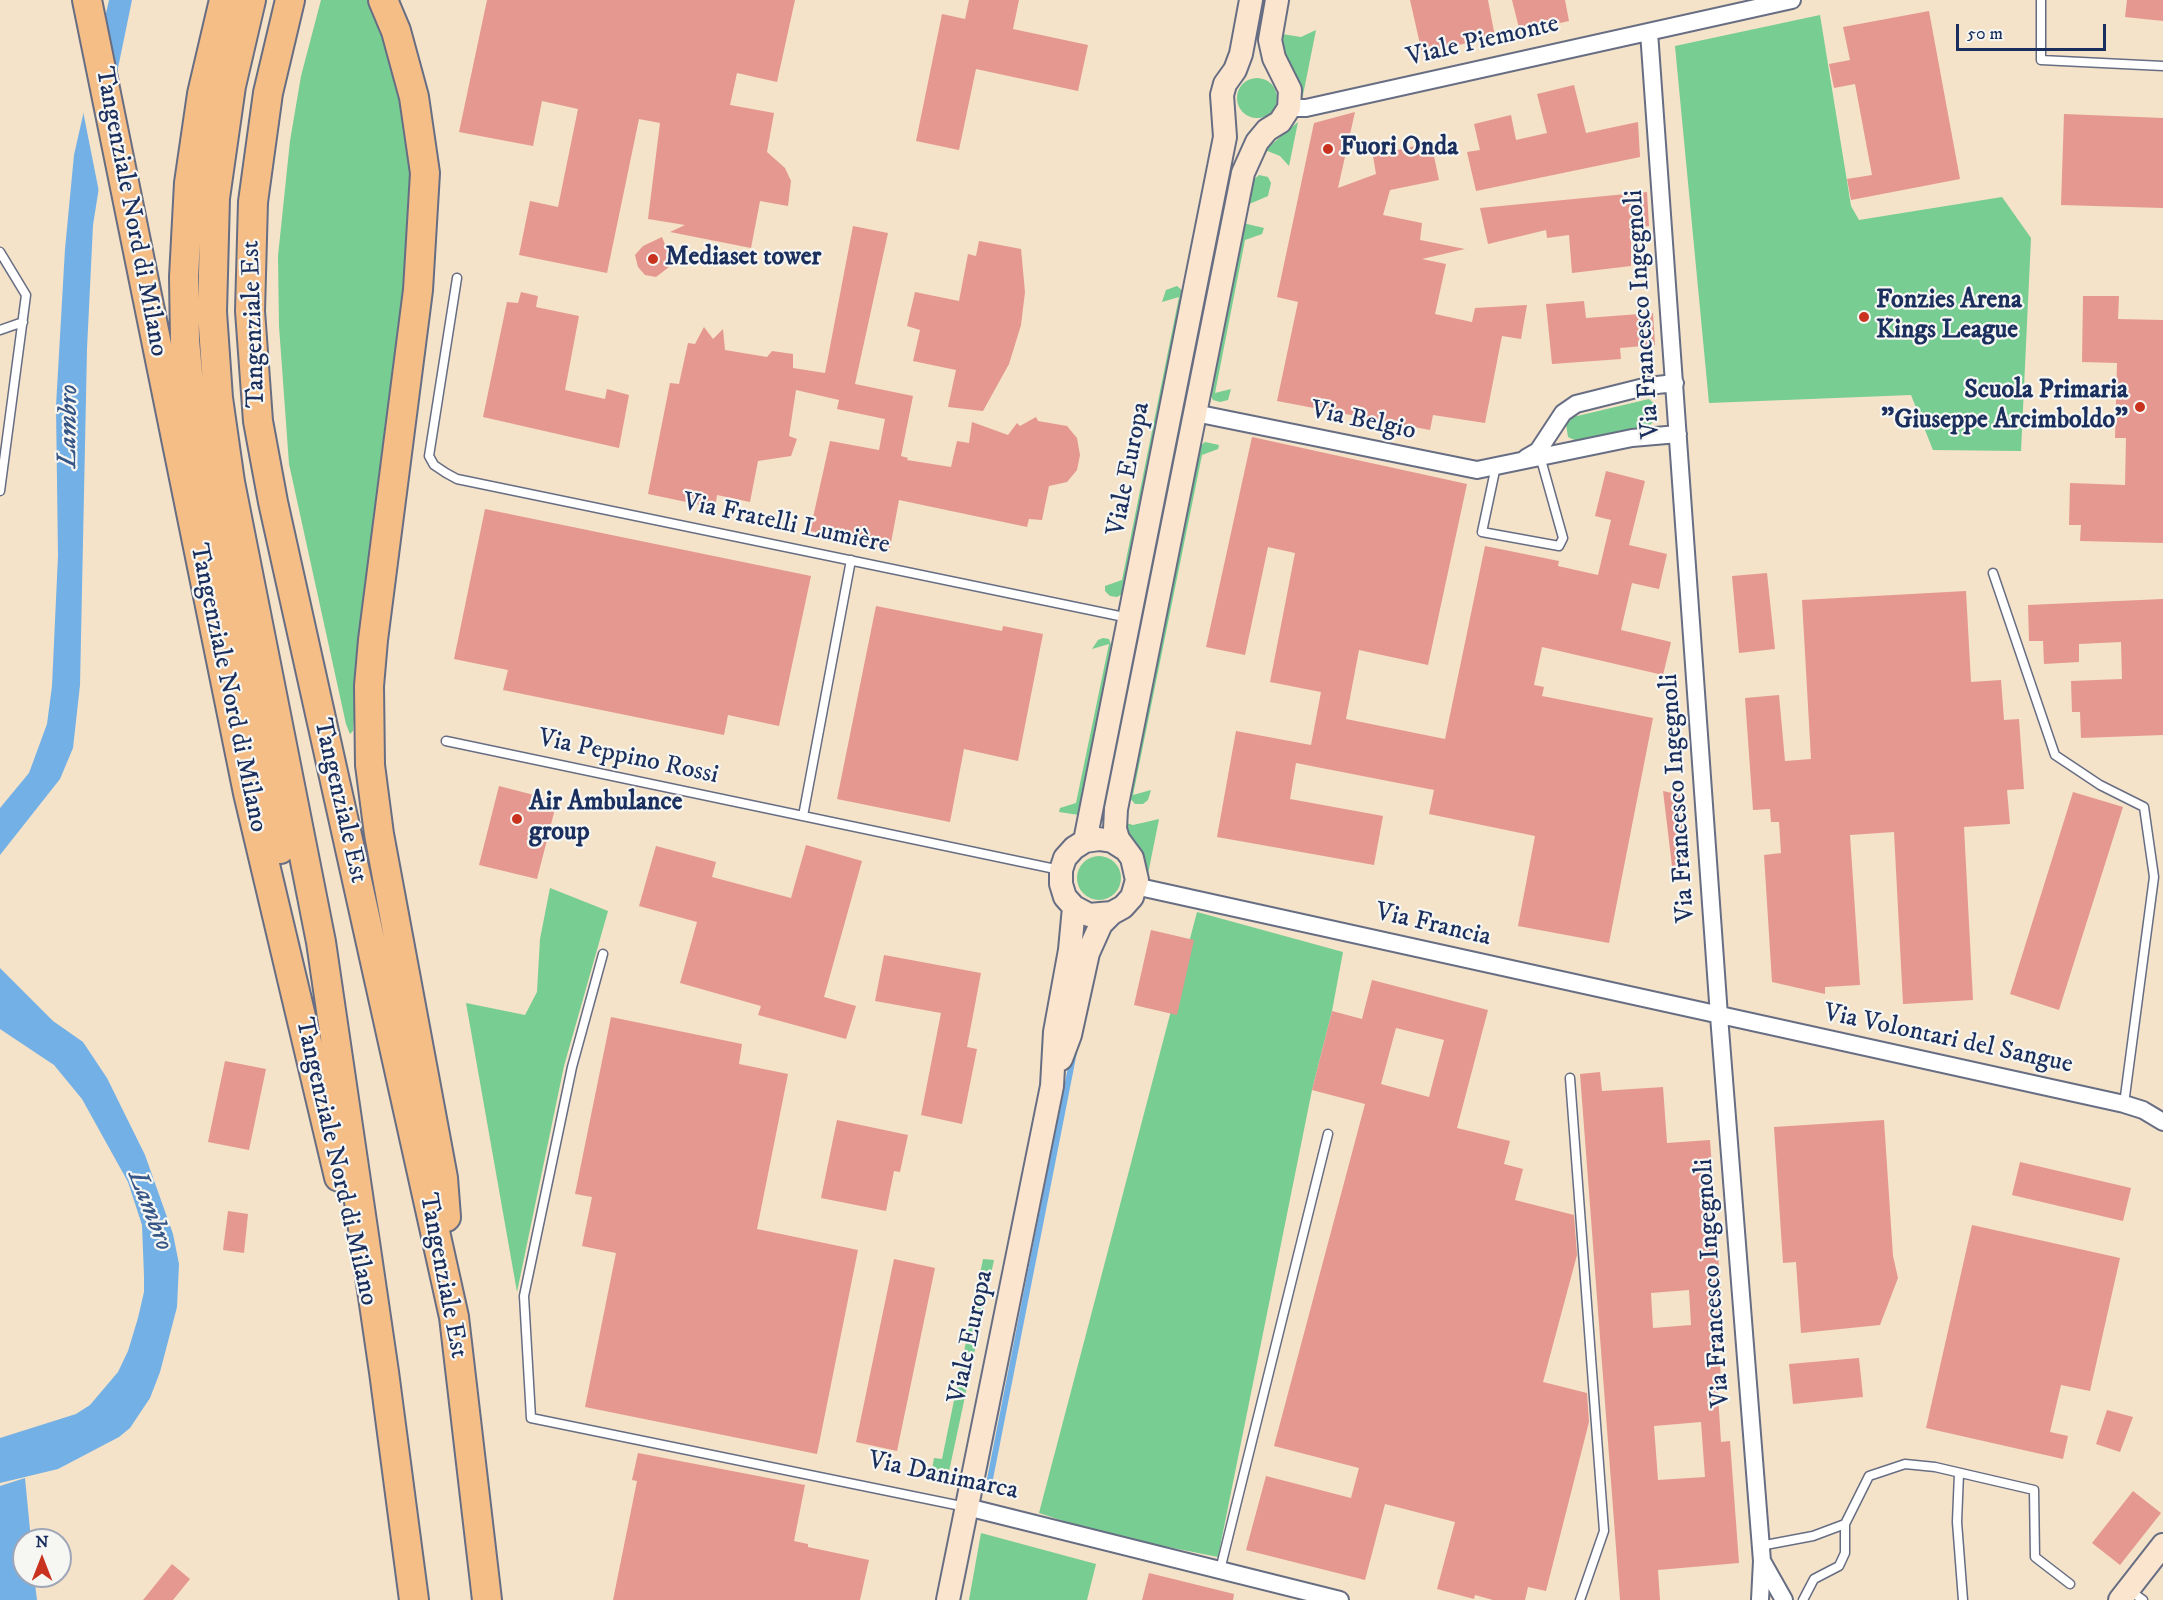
<!DOCTYPE html>
<html>
<head>
<meta charset="utf-8">
<style>
  body { margin:0 }
  #map { position:relative; width:2163px; height:1600px; overflow:hidden; background:#f4e2c9; font-family:"IM FELL DW Pica",serif }
  canvas { display:block }
  .north { position:absolute; left:12px; top:1528px; width:60px; height:60px; box-sizing:border-box; background:#f6f6f2; border:2px solid #9ea6b7; border-radius:50%; rotate:0deg; font-size:16px; font-weight:700; line-height:24px; text-align:center; color:#1b2f5e }
  .north::after { content:''; display:block; margin:auto; width:21px; height:27px; background:#c8321e; clip-path:polygon(50% 0,100% 100%,50% 72%,0 100%) }
  .scale { position:absolute; left:1956px; top:24px; width:150px; height:27px; box-sizing:border-box; border:3px solid #1b2f5e; border-top:0; padding-left:8px; font-size:18px; line-height:21px; white-space:nowrap; color:#1b2f5e; -webkit-text-stroke:4px #f6f6f2; paint-order:stroke }
</style>
</head>
<body>
<div id="map">
<canvas width="2163" height="1600"></canvas>
<div class="north">N</div>
<div class="scale">50 m</div>
</div>
<script>
const g = document.querySelector('canvas').getContext('2d');
g.lineJoin = 'round';
function paint(path, color) { g.fillStyle = color; g.fill(path, 'evenodd'); }
const shape = rows => new Path2D(rows.map(r => 'M' + r).join(''));
function stroke(path, color, width, dash) { g.strokeStyle = color; g.lineWidth = width; g.lineCap = dash ? 'butt' : 'round'; g.setLineDash(dash || []); g.stroke(path); }
function write(font, color, halo, rows, align = 'center') {
  g.font = font + ' "IM FELL DW Pica",serif'; g.lineWidth = 4.5; g.setLineDash([]); g.textBaseline = 'middle'; g.strokeStyle = halo; g.fillStyle = color; for (const [text, x, y, turn = 0] of rows) {
    g.save(); g.translate(x, y); g.rotate((+turn || 0) * Math.PI / 180); g.textAlign = isNaN(turn) ? turn : align; if (halo) g.strokeText(text, 0, 0); g.fillText(text, 0, 0); g.restore();
  }
}
paint(shape([
  [321,0,369,0,395,77,411,167,410,224,402,311,364,599,353,731,350,734,346,724,289,464,279,326,278,256,290,141,301,76],
  [1820,15,1851,206,1859,220,2002,197,2031,238,2021,451,1933,450,1911,395,1709,403,1675,46],
  [1316,30,1302,100,1299,85,1277,50,1282,34,1301,37],
  '1237 98a20 20 0 1 1 40 0a20 20 0 1 1-40 0Z',
  [1298,122,1289,166,1280,156,1265,150],
  [1259,175,1268,177,1271,183,1268,196,1247,205,1252,181],
  [1219,220,1224,221,1109,820,1099,818],
  [1243,223,1264,228,1262,234,1245,240,1215,393,1231,389,1228,400,1220,402,1213,400,1209,392],
  [1177,286,1184,292,1124,593,1117,597,1110,596,1105,591,1105,586,1122,580,1179,297,1162,302,1166,290],
  [1649,399,1655,404,1655,420,1649,426,1579,442,1568,437,1566,424,1573,417],
  [1205,442,1219,445,1218,449,1202,455,1133,795,1151,790,1148,800,1143,804,1135,804,1129,797,1199,447],
  [1103,638,1109,639,1111,645,1079,815,1059,812,1060,808,1076,803,1109,644,1092,649,1098,640],
  [1159,819,1148,874,1126,841,1123,822,1133,825],
  '1077 878a22 22 0 1 1 44 0a22 22 0 1 1-44 0Z',
  [550,888,608,911,564,1066,517,1292,466,1003,525,1015,537,992,540,939],
  [1197,912,1343,952,1332,1011,1312,1090,1218,1557,1103,1534,1039,1513],
  [983,1259,994,1260,947,1481,930,1481,934,1458,942,1459],
  [981,1533,1096,1564,1087,1600,969,1600]
]), '#77cd92');
paint(shape([
  [109,0,132,0,118,68,93,225,87,349,80,685,73,748,60,779,0,855,0,808,29,773,47,724,52,686,58,556,56,406,65,249,74,155],
  [0,968,53,1021,83,1042,107,1078,145,1155,173,1234,179,1264,177,1307,160,1372,150,1398,130,1428,119,1437,58,1469,0,1483,0,1438,76,1414,90,1405,118,1372,128,1351,138,1318,144,1292,144,1276,142,1225,128,1182,82,1099,54,1065,0,1029],
  [25,1478,31,1540,24,1540,24,1576,34,1576,37,1600,0,1600,0,1486]
]), '#73b0e5');
paint(shape([
  [103,15,117,93,100,197,82,106]
]), '#f4e2c9');
stroke(shape([
  [989,1484,1074,1052]
]), '#73b0e5', 6);
paint(shape([
  [487,0,795,0,777,82,737,73,730,105,774,113,767,152,785,168,791,181,788,206,760,201,751,248,670,232,685,225,648,219,660,123,639,119,607,273,519,255,530,201,558,207,578,109,542,101,533,146,459,132],
  [969,0,1019,0,1013,29,1088,45,1078,91,976,69,959,150,916,141,942,14,965,19],
  [1410,0,1488,0,1495,37,1422,53],
  [1512,0,1565,0,1569,21,1520,32],
  [2127,0,2163,0,2163,21,2125,17],
  [1929,11,1960,179,1851,200,1847,179,1872,175,1855,84,1834,88,1829,64,1850,60,1843,27],
  [1574,85,1586,133,1638,122,1640,157,1476,191,1467,152,1480,150,1474,124,1511,115,1516,140,1547,133,1537,94],
  [1355,112,1338,188,1376,174,1373,156,1431,142,1439,180,1390,190,1383,215,1422,223,1420,240,1465,249,1422,259,1446,264,1435,314,1472,322,1475,308,1527,305,1521,339,1502,336,1485,423,1433,415,1430,430,1277,401,1298,302,1277,297,1314,123],
  [2064,114,2163,118,2163,208,2061,205],
  [1647,192,1649,226,1631,228,1631,266,1572,273,1569,235,1547,238,1546,230,1488,244,1480,208],
  [853,226,888,233,855,384,913,396,901,456,908,458,907,460,951,467,957,441,969,443,972,422,1008,435,1017,423,1020,426,1036,417,1038,421,1067,426,1077,438,1080,455,1077,470,1067,482,1049,486,1042,520,1029,519,1027,527,899,500,890,548,810,531,830,441,879,450,885,419,837,409,839,400,796,390,789,436,797,439,791,456,758,461,750,502,717,495,715,508,648,494,670,383,679,384,688,343,695,344,704,327,713,339,723,329,725,350,767,357,772,351,793,354,793,368,825,373],
  [662,237,670,257,669,267,656,277,645,275,638,267,635,255,643,246],
  [979,241,1021,249,1025,292,1021,325,1009,364,983,411,948,407,956,370,913,361,920,330,907,326,915,292,959,301,968,254,976,256],
  [521,292,538,296,536,307,579,316,565,390,605,399,607,389,629,395,619,448,483,417,507,302,518,303],
  [2083,296,2119,296,2118,319,2163,320,2163,543,2080,541,2081,525,2069,525,2070,483,2125,485,2126,438,2115,438,2117,363,2082,362],
  [1584,301,1586,318,1653,313,1655,345,1620,348,1621,359,1552,364,1546,304],
  [1252,437,1467,484,1428,665,1359,650,1346,719,1445,739,1485,546,1559,561,1558,566,1598,575,1611,520,1595,516,1606,471,1645,481,1629,545,1667,554,1659,589,1632,583,1621,630,1671,642,1663,675,1542,647,1534,685,1544,687,1542,696,1653,718,1609,943,1518,926,1535,836,1429,814,1434,790,1296,763,1290,799,1383,816,1374,865,1217,837,1236,731,1311,745,1321,692,1270,682,1295,553,1268,547,1245,655,1206,647],
  [485,509,811,576,779,726,728,715,724,735,503,690,508,670,454,659],
  [1767,573,1775,649,1739,653,1732,576],
  [1966,591,1971,682,2001,680,2004,720,2019,719,2024,789,2007,790,2010,824,1964,827,1973,1000,1903,1004,1894,832,1850,835,1860,985,1825,987,1825,994,1772,982,1764,855,1781,853,1779,822,1771,822,1770,809,1753,810,1745,698,1779,695,1785,761,1811,759,1802,600],
  [2163,599,2163,735,2081,738,2080,712,2072,712,2071,681,2122,679,2121,642,2079,644,2079,662,2044,664,2043,641,2029,641,2028,605],
  [876,606,1002,631,1003,626,1043,634,1018,761,964,749,950,822,837,799],
  [499,786,557,801,537,879,479,865],
  [1663,791,1681,795,1684,864,1672,866],
  [2073,792,2123,807,2059,1010,2010,994],
  [806,845,862,861,824,997,856,1006,846,1039,758,1015,761,1006,680,983,697,922,639,906,656,846,716,862,712,877,791,898],
  [1151,930,1194,940,1177,1015,1134,1005],
  [884,955,981,973,967,1047,977,1049,962,1124,921,1115,941,1013,875,1001],
  [1372,980,1488,1010,1457,1128,1510,1141,1504,1164,1523,1169,1515,1200,1574,1215,1577,1255,1543,1382,1587,1393,1589,1422,1546,1591,1528,1587,1525,1600,1493,1600,1475,1595,1474,1599,1437,1589,1455,1522,1385,1504,1365,1580,1246,1550,1266,1476,1351,1498,1359,1468,1274,1446,1365,1104,1312,1090,1332,1011,1362,1019],
  [1396,1028,1444,1040,1429,1097,1381,1084],
  [611,1017,742,1044,739,1064,788,1074,757,1229,858,1250,817,1454,585,1407,616,1253,582,1246,592,1197,575,1194],
  [225,1061,266,1069,249,1150,208,1142],
  [1600,1072,1602,1091,1663,1087,1667,1143,1710,1140,1723,1323,1717,1323,1721,1379,1717,1379,1721,1442,1730,1441,1739,1563,1658,1570,1660,1600,1620,1600,1580,1074],
  [1689,1290,1691,1325,1653,1328,1651,1293],
  [1701,1422,1705,1477,1658,1480,1654,1426],
  [837,1120,908,1135,900,1172,894,1171,886,1211,821,1198],
  [1884,1120,1893,1256,1898,1278,1880,1325,1801,1333,1796,1262,1783,1263,1774,1127],
  [2020,1162,2131,1188,2123,1221,2012,1195],
  [228,1211,248,1214,244,1253,223,1250],
  [1972,1225,2120,1258,2090,1391,2061,1385,2050,1432,2068,1436,2063,1459,1926,1428],
  [894,1259,935,1268,897,1451,856,1442],
  [1859,1358,1863,1397,1793,1404,1789,1364],
  [2107,1410,2133,1417,2120,1452,2096,1444],
  [638,1453,805,1485,794,1541,808,1544,808,1547,869,1560,860,1600,613,1600,637,1481,632,1480],
  [2133,1491,2161,1513,2120,1565,2092,1543],
  [172,1564,190,1579,173,1600,143,1600],
  [1149,1573,1234,1594,1233,1600,1142,1600]
]), '#e5988f');
const lane = shape([
  [2041,0,2041,60,2163,66],
  [0,252,26,295,0,491],
  [457,278,429,456,434,465,446,473,457,479,1129,618],
  [0,330,23,322],
  [1496,466,1482,532,1559,546,1563,538,1540,456],
  [1993,573,2055,755,2100,785,2144,807,2154,877,2124,1104],
  [446,741,1060,870],
  [803,816,851,560],
  [603,954,572,1067,524,1296,531,1418,966,1507],
  [1570,1078,1604,1531,1580,1600],
  [1959,1473,1957,1522,1963,1600],
  [1760,1546,1813,1536,1845,1524,1869,1476,1905,1464,1935,1467,2034,1490,2035,1557,2070,1584],
  [1220,1570,1328,1134],
  [2129,1590,2143,1600],
  [1803,1600,1814,1579,1839,1566,1845,1553,1845,1524]
]);
const street = shape([
  [1649,32,1719,1016,1762,1561,1760,1600],
  [1289,108,1306,108,1792,0],
  [1195,413,1477,470,1632,438,1678,434],
  [1526,458,1538,451,1563,413,1576,404,1648,386,1675,383],
  [1135,886,2124,1104,2143,1110,2163,1122],
  [967,1507,1340,1600],
  [1762,1561,1784,1600]
]);
const secondary = shape([
  [1085,841,1225,137,1222,95,1225,84,1235,70,1241,54,1251,0],
  [1123,848,1112,841,1099,839,1085,841,1074,848,1065,858,1061,870,1061,884,1065,897,1074,907,1089,915,1112,913,1123,907,1132,897,1137,880,1132,858,1118,839,1115,829,1116,809,1243,173,1257,142,1267,130,1280,122,1289,108,1290,90,1274,58,1270,40,1277,0],
  [1061,1059,1070,1035,1088,953,1101,924,1112,913],
  [948,1600,1052,1086,1055,1032,1070,950,1074,907],
  [2120,1600,2163,1545]
]);
const highway = shape([
  [87,0,248,793,339,1177],
  [224,0,202,94,189,183,184,277,185,341,190,394,200,447,280,849],
  [251,0,231,86,215,198,212,312,218,398,230,482,321,942,384,1372,414,1600],
  [290,0,268,93,253,202,250,311,258,421,273,502,454,1317,487,1600],
  [383,0,396,31,414,97,425,173,418,290,373,640,369,686,370,765,379,834,443,1178,446,1217]
]);
stroke(lane, '#676e83', 11);
stroke(street, '#676e83', 20);
stroke(secondary, '#676e83', 26);
stroke(highway, '#676e83', 32);
stroke(lane, '#fff', 8);
stroke(street, '#fff', 16);
stroke(secondary, '#fbe5cf', 22);
stroke(highway, '#f6be87', 28);
for (const [x, y, r, color] of [
  [1328,149,6,"#c8321e"],
  [653,259,6,"#c8321e"],
  [1864,317,6,"#c8321e"],
  [2140,407,6,"#c8321e"],
  [517,819,6,"#c8321e"]
]) { const dot = new Path2D(); dot.arc(x, y, r, 0, 2 * Math.PI); g.fillStyle = color; g.fill(dot); stroke(dot, '#f6f6f2', 2); }
write('26px', '#1b2f5e', '#f6f6f2', [
  ["Viale Piemonte",1483,42,-13],
  ["Tangenziale Nord di Milano",130,212,79],
  ["Via Francesco Ingegnoli",1644,314,-94],
  ["Tangenziale Est",255,324,-92],
  ["Via Belgio",1363,422,12],
  ["Viale Europa",1130,469,-79],
  ["Via Fratelli Lumière",786,525,12],
  ["Tangenziale Nord di Milano",227,688,78],
  ["Via Peppino Rossi",628,758,12],
  ["Via Francesco Ingegnoli",1679,798,-94],
  ["Tangenziale Est",339,801,77],
  ["Via Francia",1433,926,13],
  ["Via Volontari del Sangue",1948,1040,12],
  ["Tangenziale Nord di Milano",335,1162,77],
  ["Tangenziale Est",442,1276,79],
  ["Via Francesco Ingegnoli",1714,1283,-94],
  ["Viale Europa",972,1337,-78],
  ["Via Danimarca",943,1477,12]
]);
write('bold 26px', '#1b2f5e', '#f6f6f2', [
  ["Fuori Onda",1340,149],
  ["Mediaset tower",665,259],
  ["Fonzies Arena",1876,302],
  ["Kings League",1876,332],
  ["Scuola Primaria",2128,392,"right"],
  ["\"Giuseppe Arcimboldo\"",2128,422,"right"],
  ["Air Ambulance",529,804],
  ["group",529,834]
], 'left');
write('italic 27px', '#355686', '#f6f6f2', [
  ["Lambro",70,426,-89],
  ["Lambro",149,1211,69]
]);
</script>
</body>
</html>
